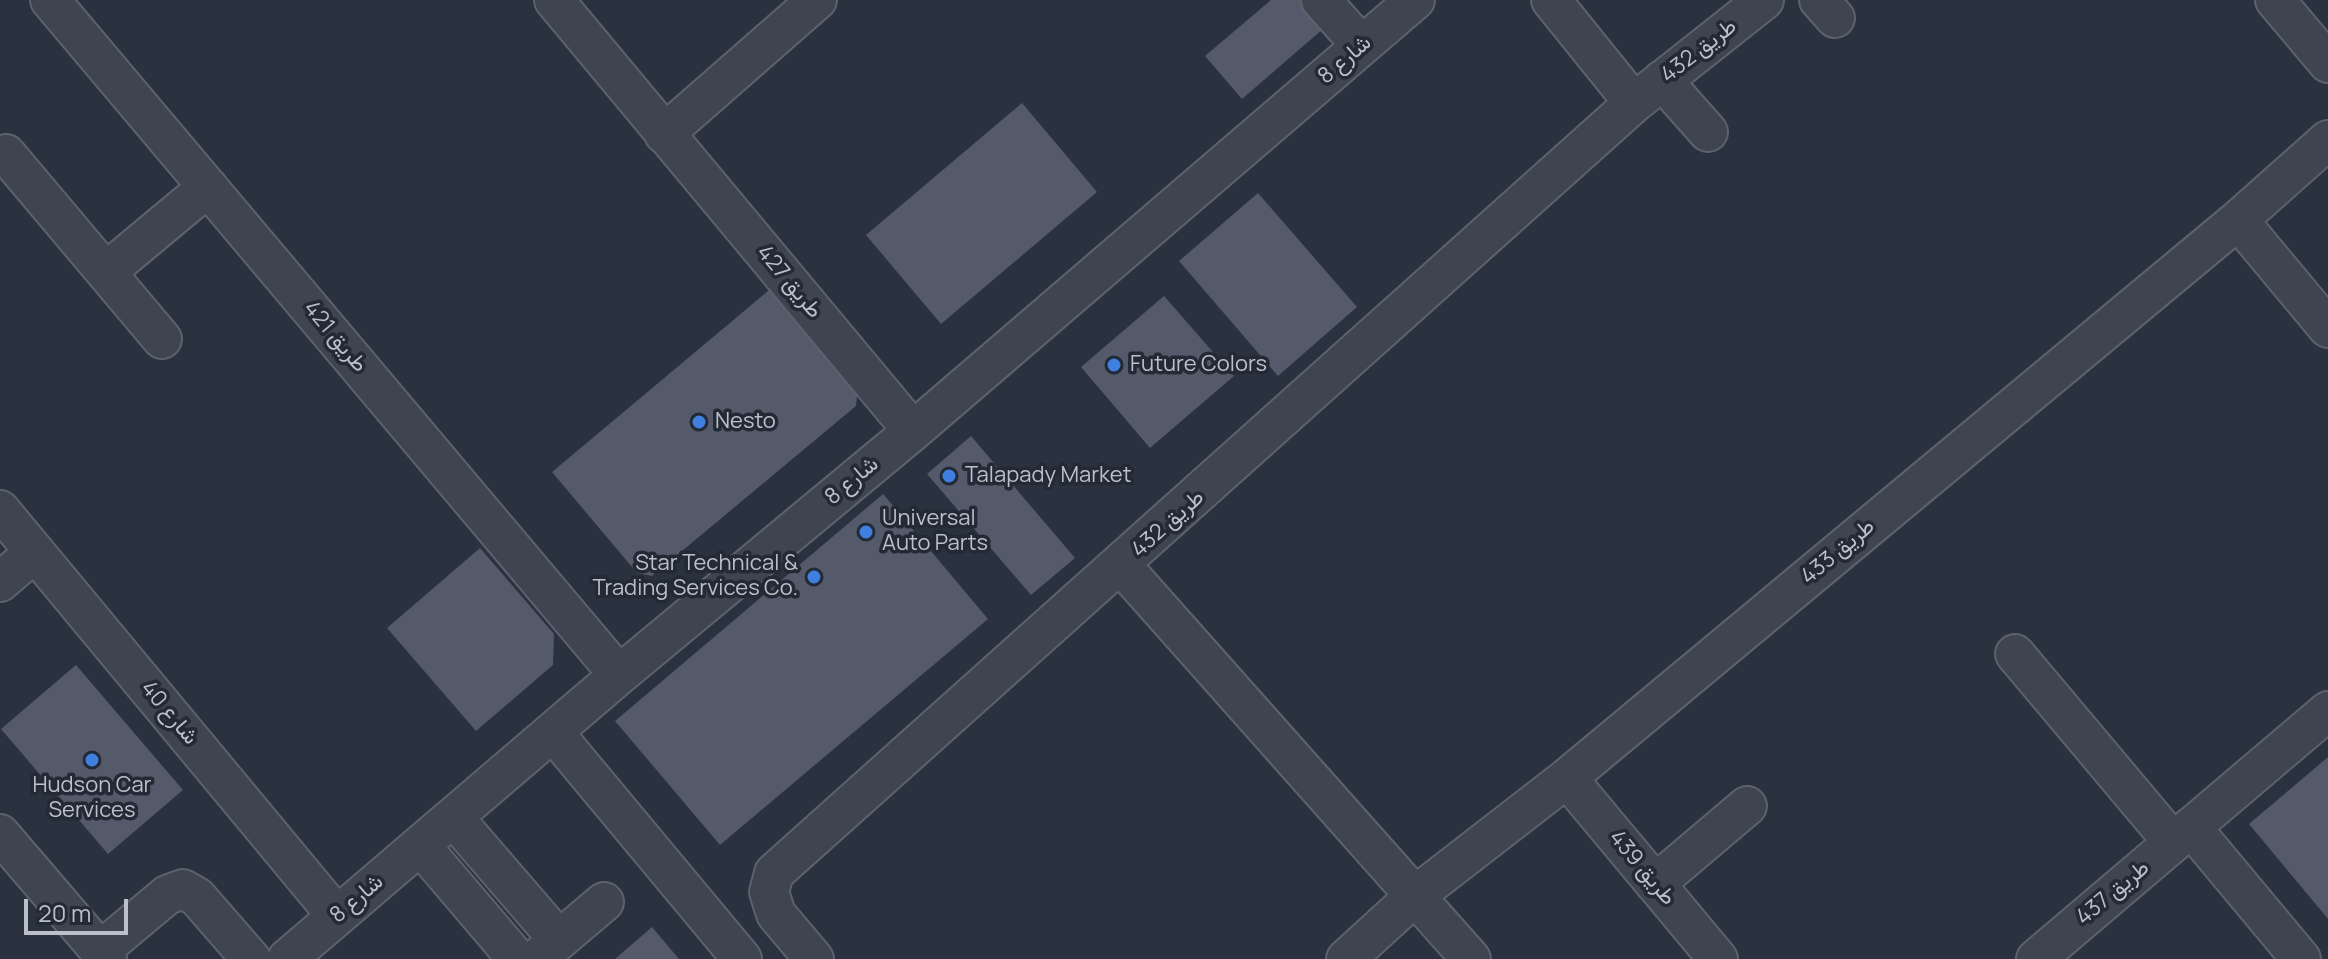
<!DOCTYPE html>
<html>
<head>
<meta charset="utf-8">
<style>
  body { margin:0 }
  #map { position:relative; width:2328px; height:959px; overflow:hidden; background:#2a3240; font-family:Manrope,sans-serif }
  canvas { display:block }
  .scale { position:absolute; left:24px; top:899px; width:104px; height:36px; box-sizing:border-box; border:4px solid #bbbfca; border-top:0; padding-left:10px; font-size:24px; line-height:28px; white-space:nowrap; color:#bbbfca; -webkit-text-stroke:6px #232935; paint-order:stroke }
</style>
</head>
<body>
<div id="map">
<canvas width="2328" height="959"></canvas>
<div class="scale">20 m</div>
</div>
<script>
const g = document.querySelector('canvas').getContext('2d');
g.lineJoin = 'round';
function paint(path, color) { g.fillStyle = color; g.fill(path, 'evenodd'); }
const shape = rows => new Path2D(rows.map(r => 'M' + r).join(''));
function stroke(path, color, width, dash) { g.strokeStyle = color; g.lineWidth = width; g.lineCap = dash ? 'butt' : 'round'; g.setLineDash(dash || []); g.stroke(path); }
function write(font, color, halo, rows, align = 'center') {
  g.font = font + ' Manrope,Vazirmatn,sans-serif'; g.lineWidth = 7; g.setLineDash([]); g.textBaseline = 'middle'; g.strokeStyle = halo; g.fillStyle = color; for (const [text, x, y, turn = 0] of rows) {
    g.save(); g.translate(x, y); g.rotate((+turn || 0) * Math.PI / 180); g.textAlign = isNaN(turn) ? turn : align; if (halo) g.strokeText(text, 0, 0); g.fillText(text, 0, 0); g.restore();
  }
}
paint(shape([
  [1271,0,1311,0,1331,22,1242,99,1205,56],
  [1022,103,1097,192,941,324,866,235],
  [1258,193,1357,307,1278,376,1179,261],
  [774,286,858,387,856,406,652,576,637,573,552,472],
  [1164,296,1234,376,1150,448,1081,367],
  [971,436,1075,558,1031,595,927,474],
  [883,494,988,619,720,845,615,721],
  [480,548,554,634,553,665,476,731,387,628],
  [76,665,183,790,108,854,1,729],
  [2328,757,2328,919,2249,824],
  [652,927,679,959,615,959]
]), '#545a6a');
const minor = shape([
  [50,0,619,675],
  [554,0,913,431],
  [1321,0,1361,45],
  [1551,0,1634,103],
  [1819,0,1835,18],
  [2275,0,2328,63],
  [1662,80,1708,132],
  [664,134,817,0],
  [6,154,162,339],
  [2238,220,2328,328],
  [106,272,208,187],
  [0,510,337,916],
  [1121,565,1471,959],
  [0,582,35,552],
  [2015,654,2173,842],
  [553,732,742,959],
  [1567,778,1718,959],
  [453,817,559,940],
  [2191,827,2301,959],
  [0,834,107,959],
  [420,845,517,959],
  [1655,884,1747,806],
  [100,951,167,895,183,889,197,897,251,959],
  [539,957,604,902],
  [287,959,619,675,913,431,1415,0],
  [814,959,776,914,769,892,774,873,1634,103,1764,0],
  [1346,959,1416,895,1567,778,2238,220,2328,140],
  [2036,959,2328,711]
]);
stroke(minor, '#5c626d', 42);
stroke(minor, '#3e4450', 38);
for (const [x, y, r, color] of [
  [1114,365,8,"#3f7fe0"],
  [699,422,8,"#3f7fe0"],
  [949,476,8,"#3f7fe0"],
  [866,532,8,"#3f7fe0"],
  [814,577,8,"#3f7fe0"],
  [92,760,8,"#3f7fe0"]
]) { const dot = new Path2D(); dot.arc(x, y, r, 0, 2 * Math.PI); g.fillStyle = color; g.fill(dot); stroke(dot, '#232935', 3); }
write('22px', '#bbbfca', '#232935', [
  ["طريق 432",1699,51,-38],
  ["شارع 8",1345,60,-41],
  ["طريق 427",789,282,50],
  ["طريق 421",335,337,50],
  ["شارع 8",852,481,-40],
  ["طريق 432",1168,524,-42],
  ["طريق 433",1838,552,-40],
  ["شارع 40",169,713,50],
  ["طريق 439",1642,868,50],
  ["طريق 437",2113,893,-40],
  ["شارع 8",357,899,-41]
]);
write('22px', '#bbbfca', '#232935', [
  ["Future Colors",1130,365],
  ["Nesto",715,422],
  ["Talapady Market",965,476],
  ["Universal",882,519],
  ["Auto Parts",882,544],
  ["Star Technical &",798,564,"right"],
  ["Trading Services Co.",798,589,"right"],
  ["Hudson Car",92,786,"center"],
  ["Services",92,811,"center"]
], 'left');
</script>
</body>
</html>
